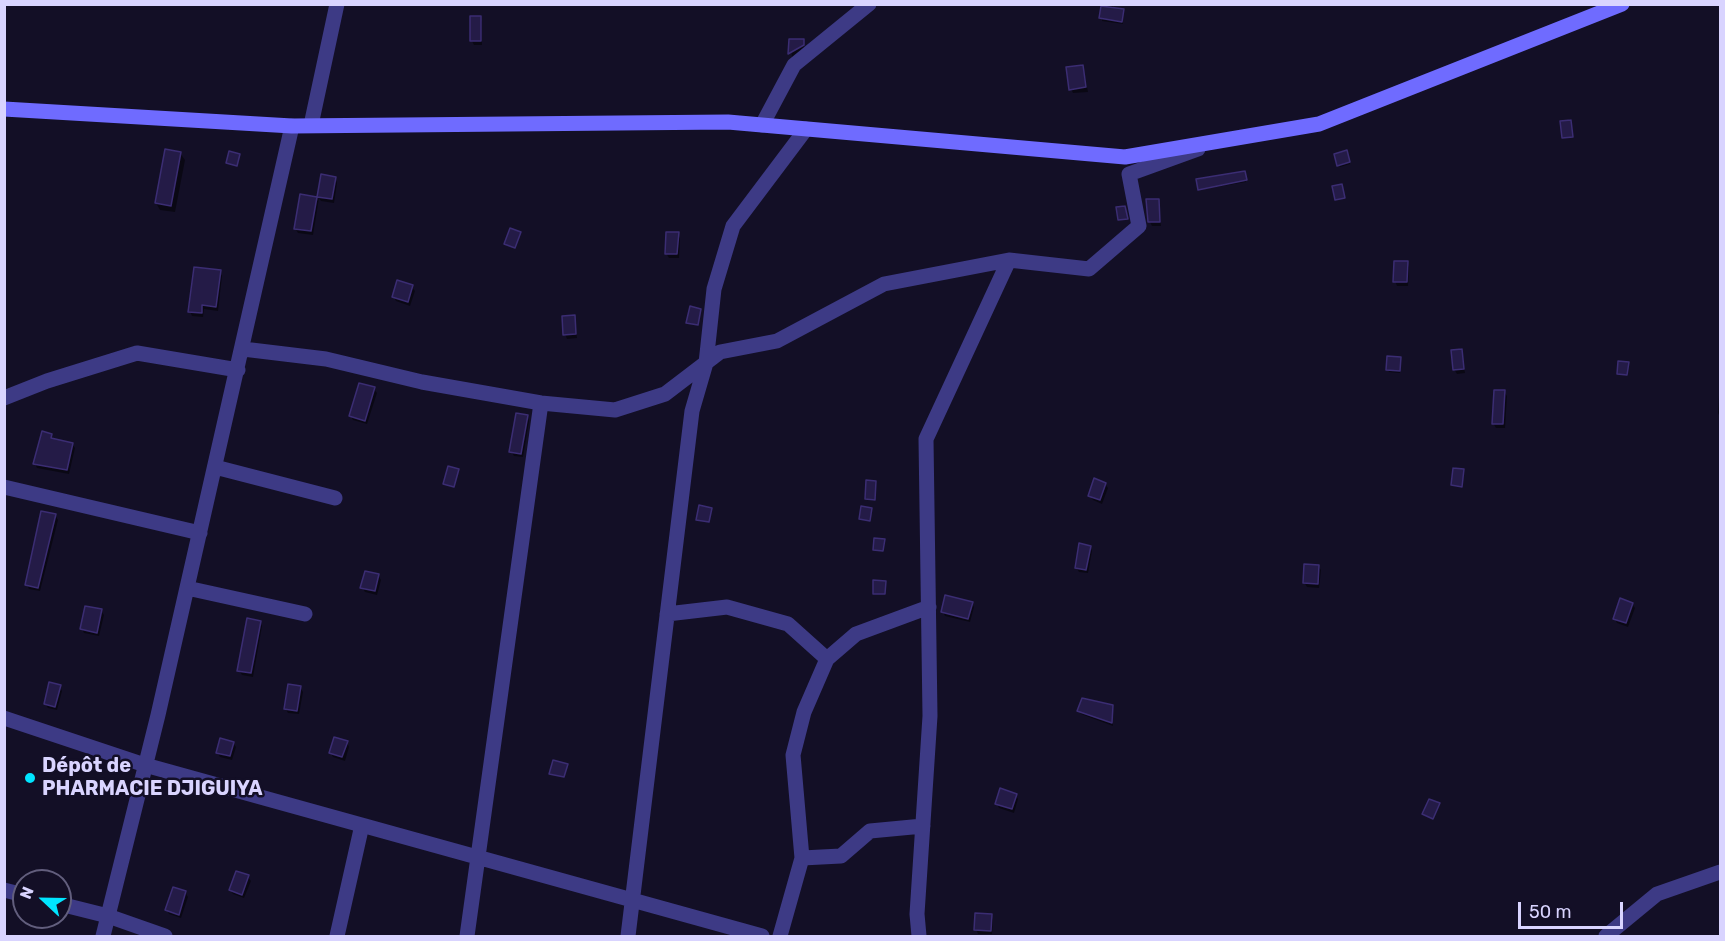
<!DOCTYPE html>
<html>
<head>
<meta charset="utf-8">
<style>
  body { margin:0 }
  #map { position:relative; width:1725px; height:941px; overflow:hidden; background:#130f26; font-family:Rubik,sans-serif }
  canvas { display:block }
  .frame { position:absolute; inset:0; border:6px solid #d9d4ff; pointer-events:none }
  .north { position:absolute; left:12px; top:869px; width:60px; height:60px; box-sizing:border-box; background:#130f26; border:2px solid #625e7d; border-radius:50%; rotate:292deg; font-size:16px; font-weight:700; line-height:24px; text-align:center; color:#d9d4ff }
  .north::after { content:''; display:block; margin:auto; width:21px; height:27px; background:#00e5ff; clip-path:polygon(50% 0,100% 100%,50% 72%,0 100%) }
  .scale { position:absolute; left:1518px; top:902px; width:105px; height:27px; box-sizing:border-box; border:3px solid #d9d4ff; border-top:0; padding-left:8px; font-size:18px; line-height:21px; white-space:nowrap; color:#d9d4ff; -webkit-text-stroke:4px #130f26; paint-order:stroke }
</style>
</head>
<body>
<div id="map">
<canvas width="1725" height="941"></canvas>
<div class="frame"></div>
<div class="north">N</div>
<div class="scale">50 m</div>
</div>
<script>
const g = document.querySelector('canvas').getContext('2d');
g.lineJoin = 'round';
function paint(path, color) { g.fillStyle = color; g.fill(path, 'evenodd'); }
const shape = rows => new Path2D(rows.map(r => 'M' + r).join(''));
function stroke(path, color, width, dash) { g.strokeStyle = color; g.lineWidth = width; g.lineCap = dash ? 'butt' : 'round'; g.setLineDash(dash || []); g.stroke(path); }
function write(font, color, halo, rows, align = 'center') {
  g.font = font + ' Rubik,sans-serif'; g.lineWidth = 5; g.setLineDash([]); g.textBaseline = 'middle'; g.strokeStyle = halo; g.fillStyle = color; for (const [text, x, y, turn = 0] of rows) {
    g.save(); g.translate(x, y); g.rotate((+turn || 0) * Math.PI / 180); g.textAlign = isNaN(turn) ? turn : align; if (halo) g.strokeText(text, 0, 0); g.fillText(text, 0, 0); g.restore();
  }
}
paint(shape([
  [1103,4,1113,4,1113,9,1123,11,1123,24,1102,21],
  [471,18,480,18,482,22,482,45,474,45,472,41],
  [791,41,803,41,805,49,792,58],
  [1083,66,1088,92,1073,93,1071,89],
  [180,153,185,160,175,212,160,210,156,203],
  [1347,153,1350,164,1340,167,1339,165],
  [1245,174,1246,182,1199,190],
  [322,176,335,178,337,183,334,203,321,201,319,198,313,235,298,233,295,228,316,198,318,201],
  [1158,200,1161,226,1152,226,1150,222],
  [678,234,680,238,679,258,669,258,666,253],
  [1407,262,1409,267,1408,286,1397,286,1395,281],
  [220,272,222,276,218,311,204,309,203,317,192,316,190,311],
  [412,287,415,291,410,306,396,301,394,297],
  [574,317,577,338,567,339,565,334],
  [1461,350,1465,373,1457,374,1454,369],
  [1400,358,1400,373,1389,372,1388,370],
  [1720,378,1720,417,1718,413],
  [374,389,377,393,367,424,353,420,351,416],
  [1504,392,1507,396,1505,428,1496,428,1493,423],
  [527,416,529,421,523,457,514,456,511,451],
  [51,435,54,440,72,444,75,448,69,474,37,468,35,464],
  [1464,471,1462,488,1453,486,1452,485],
  [876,482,875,501,867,500,866,499],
  [1105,484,1108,488,1102,504,1093,500,1090,496],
  [55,515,58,520,40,591,29,589,27,585],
  [1090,547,1092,551,1088,573,1079,572,1076,567],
  [1318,566,1321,570,1319,588,1307,587,1304,582],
  [378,575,381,580,377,595,365,592,362,587],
  [972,603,974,607,970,622,945,616,943,612],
  [1632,604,1635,608,1628,627,1617,623,1615,619],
  [101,611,104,615,99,636,84,633,82,629],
  [260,622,262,626,253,677,242,675,239,670],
  [60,686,62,691,57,710,48,708,45,704],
  [300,687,303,692,299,714,288,713,285,708],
  [1112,707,1113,726,1081,714,1079,711],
  [347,742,349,747,345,761,333,757,331,753],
  [233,743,236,747,232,760,220,757,217,752],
  [1016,795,1018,799,1014,813,999,808,997,804],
  [248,877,251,881,244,898,233,894,230,890],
  [185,892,188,897,181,918,169,914,167,910],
  [991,915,993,920,992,934,978,934,976,929]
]), '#0007');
const building = shape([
  [1101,6,1124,9,1122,22,1099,18,1101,6],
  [470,16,481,16,481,41,470,41,470,16],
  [789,39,804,39,804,45,788,54,789,39],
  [1083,65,1086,87,1069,90,1066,67,1083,65],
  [1571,120,1573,137,1562,138,1560,121,1571,120],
  [165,149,181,152,171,206,155,203,165,149],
  [1347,150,1350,162,1337,166,1334,154,1347,150],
  [229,151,240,154,237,166,226,163,229,151],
  [1245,171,1247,180,1198,190,1196,179,1245,171],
  [321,174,336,177,332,199,317,197,321,174],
  [1342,184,1345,198,1335,200,1332,186,1342,184],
  [300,194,317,197,311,231,294,229,300,194],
  [1146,199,1159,199,1160,222,1148,222,1146,199],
  [1125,206,1128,219,1118,220,1116,207,1125,206],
  [510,228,521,232,515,248,504,244,510,228],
  [666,232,679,232,677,254,665,254,666,232],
  [1394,261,1408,261,1407,282,1393,282,1394,261],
  [194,267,221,270,216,307,202,305,202,313,188,312,194,267],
  [397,280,413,285,408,302,392,297,397,280],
  [690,306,701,309,698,325,686,323,690,306],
  [575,315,576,334,563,335,562,316,575,315],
  [1462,349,1464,369,1453,370,1451,350,1462,349],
  [1387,356,1401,357,1400,371,1386,370,1387,356],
  [1618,361,1629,362,1627,375,1617,374,1618,361],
  [359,383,375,387,365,421,349,416,359,383],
  [1494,390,1505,390,1503,424,1492,424,1494,390],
  [516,413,528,415,521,454,509,452,516,413],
  [42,431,52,434,51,438,73,443,67,470,33,464,42,431],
  [448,466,459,469,454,487,443,484,448,466],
  [1453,468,1464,469,1462,487,1451,485,1453,468],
  [1094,478,1106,483,1100,500,1088,496,1094,478],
  [866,480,876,481,875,500,865,499,866,480],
  [699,505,712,508,709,522,696,520,699,505],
  [861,506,872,508,870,521,859,519,861,506],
  [41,511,56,514,38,588,25,585,41,511],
  [874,538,885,539,883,551,873,550,874,538],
  [1079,543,1091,546,1086,570,1075,568,1079,543],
  [1304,564,1319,565,1318,584,1303,583,1304,564],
  [365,571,379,574,375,591,360,588,365,571],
  [873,580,886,581,885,594,873,594,873,580],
  [945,595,973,602,968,619,941,612,945,595],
  [1620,598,1633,603,1626,623,1613,619,1620,598],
  [85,606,102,609,97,633,80,629,85,606],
  [247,618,261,621,251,673,237,671,247,618],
  [49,682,61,685,55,707,44,704,49,682],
  [288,684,301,686,297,711,284,709,288,684],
  [1082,698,1113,705,1112,723,1077,711,1082,698],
  [334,737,348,741,342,757,329,753,334,737],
  [220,738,234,742,230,756,216,753,220,738],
  [553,760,568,764,564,777,549,774,553,760],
  [1000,788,1017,794,1012,809,995,804,1000,788],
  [1429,799,1440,803,1433,819,1422,814,1429,799],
  [236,871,249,875,242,895,229,890,236,871],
  [173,887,186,891,179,915,165,910,173,887],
  [975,913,992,914,991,931,974,930,975,913]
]);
paint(building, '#241b47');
stroke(building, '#3b2d73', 1.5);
stroke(shape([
  [311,125,337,4],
  [762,125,794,65,869,4],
  [243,349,326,359,422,382,541,403,615,410,665,394,720,352,777,341,884,284,1009,260,1089,269,1139,226,1129,174,1198,149],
  [4,398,47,381,137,353,238,370],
  [215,467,335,498],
  [4,487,200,533],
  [187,588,305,614],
  [667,614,727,607,788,624,827,659],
  [4,718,145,765,762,936],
  [802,858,841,856,870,831,923,826],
  [4,890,24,895],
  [60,904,108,916,165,936],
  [103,936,158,715,292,126],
  [337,936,362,825],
  [467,936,541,403],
  [628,936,692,411,706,363,714,289,733,226,806,129],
  [780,936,802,858,793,755,804,712,827,659,856,634,929,607],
  [919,936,917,914,930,716,926,439,1009,260],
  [1606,936,1657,894,1720,872]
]), '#3d3a85', 15);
stroke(shape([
  [4,109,292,126,728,122,1125,157,1319,124,1622,4]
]), '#6f6bff', 15);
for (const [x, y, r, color] of [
  [30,778,6,"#00e5ff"]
]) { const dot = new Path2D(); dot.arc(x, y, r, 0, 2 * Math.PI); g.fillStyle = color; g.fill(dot); stroke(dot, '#130f26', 2); }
write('bold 20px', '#d9d4ff', '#130f26', [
  ["Dépôt de",42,766],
  ["PHARMACIE DJIGUIYA",42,789]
], 'left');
</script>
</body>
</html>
